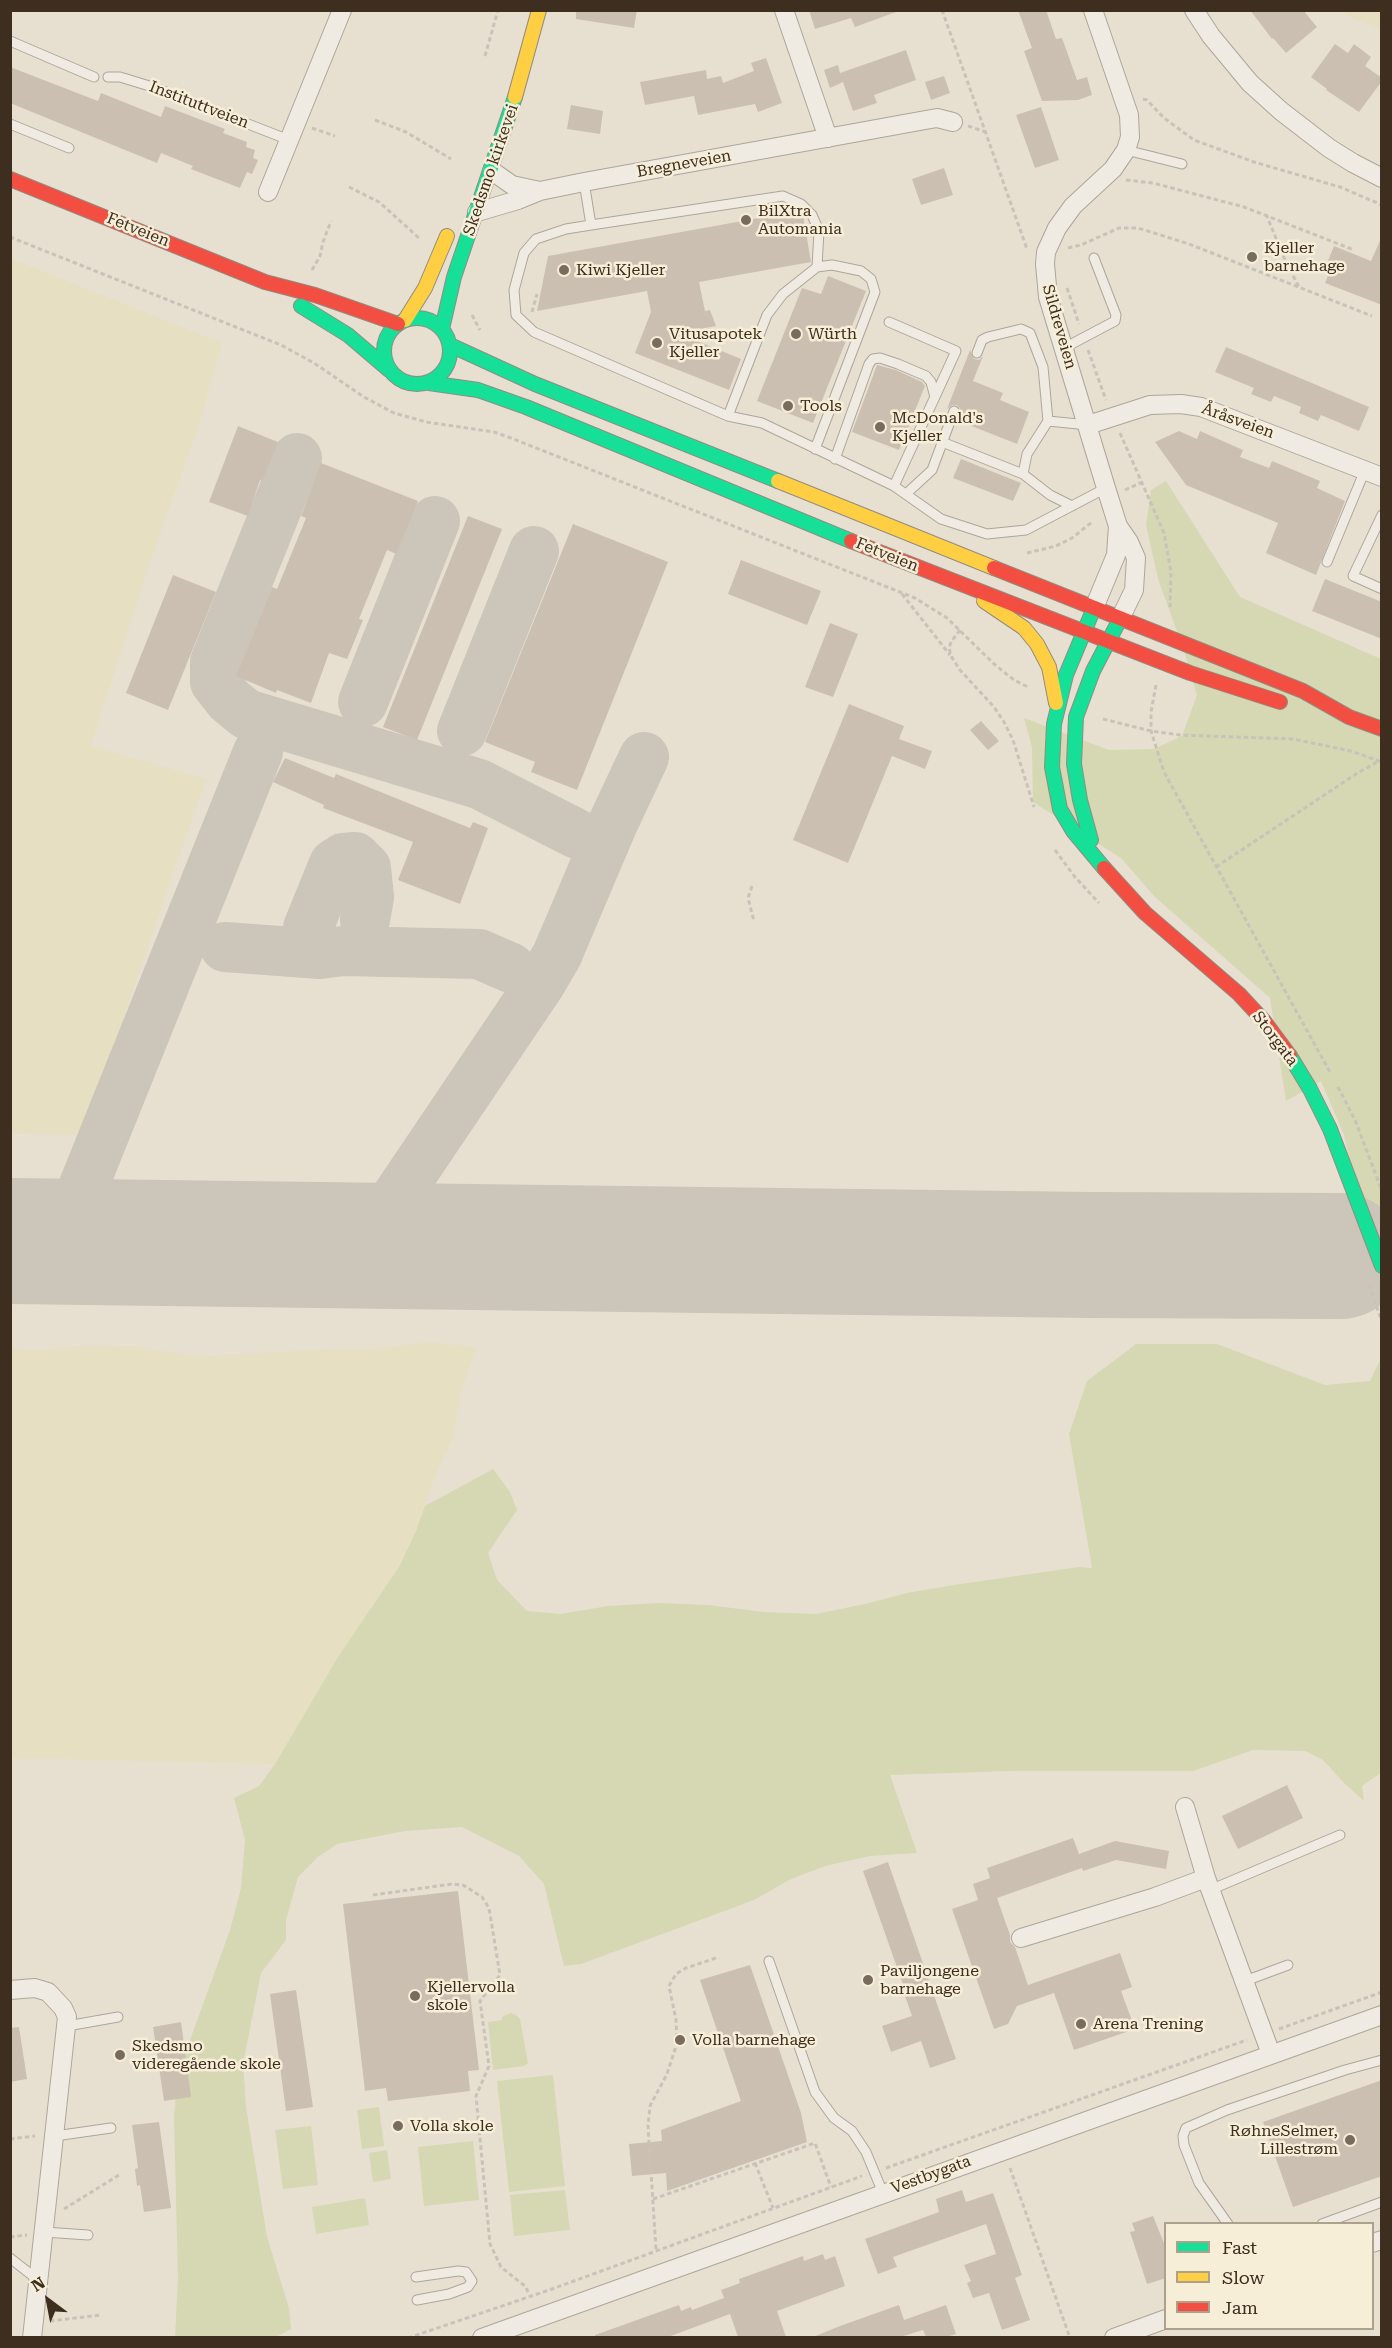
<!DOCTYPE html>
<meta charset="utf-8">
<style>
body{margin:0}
#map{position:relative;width:1392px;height:2348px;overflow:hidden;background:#e7e0d1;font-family:"Roboto Serif",serif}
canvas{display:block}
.frame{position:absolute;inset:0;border:12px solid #3d2e20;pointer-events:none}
.legend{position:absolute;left:1164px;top:2222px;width:210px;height:108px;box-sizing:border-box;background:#f7eed8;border:2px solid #ada18e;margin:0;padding:8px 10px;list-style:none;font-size:18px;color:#3d2e20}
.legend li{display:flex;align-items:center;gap:12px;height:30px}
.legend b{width:30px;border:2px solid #ada18e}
.north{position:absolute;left:18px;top:2270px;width:60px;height:60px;-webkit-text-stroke:4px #f7eed8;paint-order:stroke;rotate:328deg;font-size:16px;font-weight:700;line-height:24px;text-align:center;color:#3d2e20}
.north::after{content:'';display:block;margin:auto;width:21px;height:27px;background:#3d2e20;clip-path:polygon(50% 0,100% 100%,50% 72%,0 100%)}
</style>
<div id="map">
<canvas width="1392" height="2348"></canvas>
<div class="frame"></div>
<ul class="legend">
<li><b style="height:8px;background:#16e098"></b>Fast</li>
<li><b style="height:8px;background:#ffcf43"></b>Slow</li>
<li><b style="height:8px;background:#f24e42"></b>Jam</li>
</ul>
<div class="north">N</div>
</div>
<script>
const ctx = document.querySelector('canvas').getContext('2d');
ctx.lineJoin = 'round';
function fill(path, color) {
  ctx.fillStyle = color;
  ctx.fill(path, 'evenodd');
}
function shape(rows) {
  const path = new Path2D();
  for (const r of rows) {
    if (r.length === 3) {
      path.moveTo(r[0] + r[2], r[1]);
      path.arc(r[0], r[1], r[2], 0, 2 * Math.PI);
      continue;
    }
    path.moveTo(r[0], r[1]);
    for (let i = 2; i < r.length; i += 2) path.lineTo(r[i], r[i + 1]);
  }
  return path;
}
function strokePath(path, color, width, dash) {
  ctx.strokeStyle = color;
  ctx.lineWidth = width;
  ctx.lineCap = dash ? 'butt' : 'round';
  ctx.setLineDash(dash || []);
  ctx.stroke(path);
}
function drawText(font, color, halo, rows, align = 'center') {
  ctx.font = font + ' "Roboto Serif",serif';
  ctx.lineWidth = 5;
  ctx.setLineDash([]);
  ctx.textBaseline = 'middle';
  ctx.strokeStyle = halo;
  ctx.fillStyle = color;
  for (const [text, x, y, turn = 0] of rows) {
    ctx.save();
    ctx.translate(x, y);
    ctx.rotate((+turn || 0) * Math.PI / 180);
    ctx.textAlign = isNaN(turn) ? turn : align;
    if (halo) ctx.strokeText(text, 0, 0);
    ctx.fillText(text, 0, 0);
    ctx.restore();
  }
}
fill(shape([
 [1342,11,1381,11,1381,30,1348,16],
 [10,258,222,343,200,422,150,562,91,746,206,779,83,1135,11,1133],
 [429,1342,471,1347,476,1351,461,1392,454,1435,433,1482,416,1531,399,1567,338,1657,275,1764,11,1758,11,1349,40,1350,86,1346,139,1347,199,1357,330,1349,378,1349]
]), '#e6dfc2');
fill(shape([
 [1166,481,1240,597,1381,659,1381,1291,1344,1135,1321,1081,1286,1101,1270,998,1155,897,1121,858,1033,802,1032,747,1024,718,1109,750,1154,749,1182,736,1197,695,1184,651,1158,579,1146,525,1151,490],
 [1136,1344,1217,1344,1325,1385,1370,1381,1381,1358,1382,1772,1362,1786,1364,1801,1344,1783,1323,1760,1305,1751,1253,1750,1193,1771,1011,1771,890,1775,917,1853,870,1856,825,1866,789,1880,756,1899,730,1909,581,1964,564,1966,544,1884,519,1856,462,1827,405,1831,337,1844,318,1857,298,1877,286,1920,286,1940,261,1973,243,2064,246,2107,267,2237,289,2308,291,2329,276,2337,175,2338,178,2279,174,2117,178,2073,230,1930,241,1888,245,1840,234,1798,259,1786,275,1764,338,1657,399,1567,416,1531,425,1506,493,1469,510,1492,517,1510,488,1553,497,1580,527,1611,561,1614,608,1606,658,1603,708,1605,764,1612,816,1614,865,1604,907,1593,954,1585,1079,1567,1092,1568,1069,1434,1087,1381],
 [511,2013,516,2015,520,2019,528,2063,524,2066,493,2070,488,2022,502,2020,502,2017],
 [553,2075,565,2186,509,2192,497,2081],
 [379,2107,384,2146,362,2149,357,2110],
 [311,2126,318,2185,283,2189,275,2130],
 [473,2141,479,2200,424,2206,418,2147],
 [387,2150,391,2179,373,2182,369,2153],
 [565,2190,570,2230,514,2236,510,2195],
 [365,2198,369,2225,316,2234,312,2207]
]), '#d6d7b3');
strokePath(shape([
 [297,458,215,662,215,682,229,700,246,714,479,784,577,834],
 [363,702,435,521],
 [462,731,534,551],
 [308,928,334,864,343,858,355,857,366,868,369,897,365,920],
 [225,947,320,954,343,951,479,954,511,968],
 [82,1190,87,1218,102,1233,136,1242],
 [399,1193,540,984,557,955,613,823,644,757],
 [23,1241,58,1232,74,1217,82,1190,258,752],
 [324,1245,358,1238,377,1222,399,1193,394,1221,406,1236,434,1246]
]), '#cbc5ba', 50);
strokePath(shape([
 [10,1241,1090,1255,1341,1256]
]), '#cbc5ba', 126);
fill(shape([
 [576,10,637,10,634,28,576,19],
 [809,10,896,10,896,12,855,27,851,18,815,29],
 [1018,10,1046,10,1056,39,1062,38,1077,80,1087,77,1092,95,1078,100,1042,101,1024,51,1032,48],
 [1250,10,1303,10,1317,27,1286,53,1273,38,1272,39],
 [1335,44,1348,53,1354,44,1371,57,1365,66,1382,78,1382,81,1359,112,1326,90,1327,89,1311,77],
 [906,50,916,80,874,95,877,103,853,111,843,82,830,88,824,70,838,65,840,73],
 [766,58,782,103,758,112,755,104,698,115,694,96,645,105,640,82,706,70,707,79,721,76,723,83,754,71,751,63],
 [10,67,98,101,101,93,161,117,165,106,225,129,223,133,247,142,246,147,255,150,253,158,258,160,252,174,247,172,240,188,191,169,193,166,161,153,157,163,10,103],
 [944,76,950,93,931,100,925,82],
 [571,105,603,111,600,134,567,129],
 [1041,107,1059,160,1035,168,1016,115],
 [944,168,953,195,921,205,912,179],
 [798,211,803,215,811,262,699,282,705,311,710,310,716,326,678,333,741,359,729,390,635,353,651,312,647,291,537,311,548,256],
 [1382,236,1382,305,1325,283,1333,263,1328,261,1334,246,1371,261],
 [828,276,866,291,813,423,757,401,802,288,821,294],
 [1226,347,1369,407,1359,431,1321,415,1318,421,1299,413,1301,407,1274,396,1271,402,1251,394,1254,388,1215,372],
 [970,350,974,359,979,360,983,356,973,381,1003,393,1000,400,1029,412,1017,444,969,425,971,418,960,414,960,409,957,405,952,405,947,409],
 [877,365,896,370,922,382,925,386,899,450,852,432],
 [238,426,278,442,262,481,260,480,248,516,209,502],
 [1179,431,1197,439,1200,431,1243,450,1240,457,1269,468,1272,461,1320,481,1317,488,1345,501,1316,575,1266,553,1278,523,1186,485,1155,442],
 [961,459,1021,483,1013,501,953,478],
 [321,463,418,501,396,554,387,550,359,619,363,620,347,659,329,653,311,703,277,690,276,693,236,676,272,587,277,589,306,518,301,516],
 [468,516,502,529,417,740,383,727],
 [573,524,668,562,577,790,531,772,535,762,485,742],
 [741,560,821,591,807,625,728,594],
 [173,575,216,592,168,710,126,693],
 [1325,579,1382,602,1382,639,1312,611],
 [830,623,858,634,833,697,805,687],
 [849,704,904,726,899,739,932,751,925,769,892,756,848,863,793,840],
 [981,721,999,741,988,750,970,730],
 [285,758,334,778,336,774,470,828,473,822,488,828,460,904,398,880,413,842,323,808,324,805,273,782],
 [1287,1785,1303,1818,1238,1849,1222,1816],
 [1073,1838,1079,1854,1115,1841,1169,1851,1166,1869,1116,1860,1083,1871,1082,1868,997,1898,1010,1935,1010,1942,1015,1947,1028,1985,1120,1953,1132,1987,1121,1991,1135,2029,1074,2050,1054,1993,1017,2006,1008,2024,994,2029,952,1909,978,1900,973,1884,990,1878,987,1868],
 [888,1862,956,2059,930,2068,921,2041,891,2052,882,2026,912,2016,903,1990,905,1990,863,1871],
 [458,1891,479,2070,468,2071,470,2091,388,2101,386,2088,365,2091,343,1904],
 [750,1965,801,2113,807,2142,667,2191,666,2173,632,2176,629,2144,662,2141,661,2130,741,2101,700,1980],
 [296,1990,313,2107,286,2111,270,1994],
 [181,2022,191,2097,164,2101,153,2027],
 [19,2027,27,2079,10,2082,10,2028],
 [1382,2080,1382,2176,1293,2207,1263,2122],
 [159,2122,171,2208,144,2212,140,2185,137,2186,135,2169,138,2168,132,2125],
 [962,2190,966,2202,993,2193,1022,2275,1015,2278,1030,2320,1002,2330,989,2293,973,2298,967,2283,971,2281,964,2265,996,2254,986,2224,893,2257,897,2267,878,2274,865,2239,939,2212,936,2199],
 [1153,2216,1166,2248,1166,2278,1147,2284,1130,2232,1135,2231,1132,2223],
 [823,2254,825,2260,835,2256,845,2286,777,2311,786,2337,738,2337,730,2314,668,2337,595,2337,595,2335,679,2305,681,2311,691,2307,692,2310,724,2298,721,2290,740,2283,739,2279,803,2256,804,2261],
 [899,2305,904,2320,946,2305,956,2334,946,2337,926,2337,923,2330,900,2337,813,2337,840,2326]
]), '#cbbfb2');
const lane = shape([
 [10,41,94,77],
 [108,77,120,77,156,88,289,140],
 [10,124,69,148],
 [1126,150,1182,164],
 [584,182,591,225,566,229,536,239,524,253,514,290,516,315,534,332,728,416,762,423,894,486,941,519,987,534,1026,530,1106,488],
 [591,225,783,196,801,204,812,215,819,231,817,267,783,294,767,315,728,416],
 [889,322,956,351,894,486],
 [1064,348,1115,321,1116,315,1094,258],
 [977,353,982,340,988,337,1021,329,1030,333,1043,367,1048,421,1027,454,1023,474,1050,495,1072,506],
 [1048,421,1088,425],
 [942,442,1023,474],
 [815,449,875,292,871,279,861,271,832,265,817,267],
 [835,459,869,364,873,359,880,358,898,364,926,376,931,382,935,397],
 [906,494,932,470,954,411],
 [1382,515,1353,576,1382,589],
 [1327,562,1365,470],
 [1210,1890,1340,1835],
 [769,1961,815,2092,834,2118,852,2131,866,2152,883,2193],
 [1245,1981,1288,1965],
 [67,2026,118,2017],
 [55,2136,111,2128],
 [1228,2224,1199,2183,1184,2145,1183,2136,1186,2128,1227,2110,1345,2070,1382,2060],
 [1322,2224,1382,2202],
 [44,2232,88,2235],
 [10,2258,38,2280],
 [416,2277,458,2271,466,2272,472,2281,468,2287,449,2294,417,2300]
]);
const street = shape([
 [784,10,828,138],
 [1093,10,1129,115,1130,137,1126,150,1113,169,1073,206,1057,228,1046,252,1045,264,1048,297,1106,488,1118,526,1129,542,1136,558,1134,590,1120,619],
 [1194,10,1211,36,1250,83,1281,111,1329,148,1353,163,1382,178],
 [492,171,512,185,540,191],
 [268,192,342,10],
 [477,212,518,200,540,191,584,182,920,121,937,118,953,122],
 [1088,425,1150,405,1181,404,1201,407,1382,477],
 [1094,608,1116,555,1118,526],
 [1185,1807,1206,1878,1271,2054],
 [1021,1938,1155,1897,1206,1878],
 [10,1990,35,1988,48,1992,63,2008,67,2017,32,2338],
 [1372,2243,1382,2240],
 [482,2338,1382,2015],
 [1114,2338,1166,2319]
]);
const fast = shape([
 [301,306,348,335,389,370],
 [417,351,33],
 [442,329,454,277,515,97],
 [450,345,535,384,778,481],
 [429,383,478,390,526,407,851,541],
 [1094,608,1066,675,1054,724,1052,767,1060,809,1073,831,1104,868],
 [1091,840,1080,800,1074,764,1076,717,1093,671,1119,621],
 [1290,1056,1310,1089,1330,1129,1382,1266]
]);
const slow = shape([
 [515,97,539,10],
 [405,320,425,288,447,236],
 [778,481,994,568],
 [984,601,1024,628,1037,644,1049,667,1056,703]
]);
const jam = shape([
 [10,179,265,282,315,295,398,324],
 [851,541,1190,673,1280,702],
 [994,568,1303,691,1349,717,1382,729],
 [1104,868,1145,913,1239,994,1264,1021,1290,1056]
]);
strokePath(lane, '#ada599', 11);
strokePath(street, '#ada599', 20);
strokePath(fast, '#928b80', 16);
strokePath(slow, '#928b80', 16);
strokePath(jam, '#928b80', 16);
strokePath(shape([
 [942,10,1027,249],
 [485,56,498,10],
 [1143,99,1147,100,1164,118,1194,140,1254,162,1340,187,1382,205],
 [375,120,406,132,451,159],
 [968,126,986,132],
 [312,128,335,136],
 [1126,180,1153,183,1244,207,1354,250],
 [349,187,379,202,419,238],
 [1266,214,1285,260,1300,289],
 [10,237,281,345,314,363,364,397,394,413,426,422,494,432,511,438,915,598,947,618,994,664,1014,680,1028,687],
 [1068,248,1081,245,1119,228,1138,228,1189,244,1372,316],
 [312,270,320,256,323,242,331,221],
 [1067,288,1079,324],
 [532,312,537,294],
 [472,315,480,330],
 [1088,350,1106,400],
 [1120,433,1164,533,1171,572,1170,607],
 [1125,490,1142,482],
 [1027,553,1056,546,1072,538,1092,522],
 [902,594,950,655],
 [960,630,951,642,949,648,951,656,960,670,994,707,1004,722,1013,740,1034,807],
 [1156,685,1151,712,1151,731,1164,772,1331,1074],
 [1103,719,1151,731,1180,735,1293,739,1351,751,1382,762],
 [1055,850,1075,877,1099,903],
 [1216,867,1356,774,1377,762],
 [752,886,748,898,754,921],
 [1338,1087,1355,1120,1382,1191],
 [1369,1285,1382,1322],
 [373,1895,452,1884,463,1885,482,1897,489,1908,500,1975,480,2001,489,2066,476,2096,490,2244,501,2267,526,2287,529,2295],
 [1279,2029,1382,1992],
 [10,2139,35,2136],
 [755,2163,773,2208],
 [886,2168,1247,2040],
 [1010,2168,1070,2338],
 [653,2199,815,2143,831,2187],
 [64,2209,119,2175],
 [10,2237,27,2235],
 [656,2249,648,2126,650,2106,667,2074,677,2043,676,2020,669,1986,676,1974,686,1968,716,1958],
 [50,2321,101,2315],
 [408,2338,552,2289,862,2176]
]), '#c8c2b9', 3, [4.5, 3]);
strokePath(lane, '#efebe3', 9);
strokePath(street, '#efebe3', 18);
strokePath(fast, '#16e098', 14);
strokePath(slow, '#ffcf43', 14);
strokePath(jam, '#f24e42', 14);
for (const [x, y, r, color] of [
 [746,220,6,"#786c5e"],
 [1252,257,6,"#786c5e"],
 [564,270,6,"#786c5e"],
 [796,334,6,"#786c5e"],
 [657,343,6,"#786c5e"],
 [788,406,6,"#786c5e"],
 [880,427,6,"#786c5e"],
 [868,1980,6,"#786c5e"],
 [415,1996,6,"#786c5e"],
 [1081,2024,6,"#786c5e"],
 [680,2040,6,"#786c5e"],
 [120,2055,6,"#786c5e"],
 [398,2126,6,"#786c5e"],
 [1350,2140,6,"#786c5e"]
]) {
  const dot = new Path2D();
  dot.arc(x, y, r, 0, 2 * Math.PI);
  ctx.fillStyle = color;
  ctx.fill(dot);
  strokePath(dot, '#f7eed8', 2);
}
drawText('16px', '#3d2e20', '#f7eed8', [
 ["Instituttveien",199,105,21],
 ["Bregneveien",684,164,-10],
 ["Skedsmo kirkevei",491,170,-71],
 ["Fetveien",138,230,22],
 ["Sildreveien",1059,327,74],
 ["Åråsveien",1238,421,20],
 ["Fetveien",887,555,22],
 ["Storgata",1275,1039,53],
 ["Vestbygata",931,2175,-20]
]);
drawText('16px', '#3d2e20', '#f7eed8', [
 ["BilXtra",758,211],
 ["Automania",758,229],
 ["Kjeller",1264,248],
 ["barnehage",1264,266],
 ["Kiwi Kjeller",576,270],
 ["Vitusapotek",669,334],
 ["Kjeller",669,352],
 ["Würth",808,334],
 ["Tools",800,406],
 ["McDonald's",892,418],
 ["Kjeller",892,436],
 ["Paviljongene",880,1971],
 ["barnehage",880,1989],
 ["Kjellervolla",427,1987],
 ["skole",427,2005],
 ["Arena Trening",1093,2024],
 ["Volla barnehage",692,2040],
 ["Skedsmo",132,2046],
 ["videregående skole",132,2064],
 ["Volla skole",410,2126],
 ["RøhneSelmer,",1338,2131,"right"],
 ["Lillestrøm",1338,2149,"right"]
], 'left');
</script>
